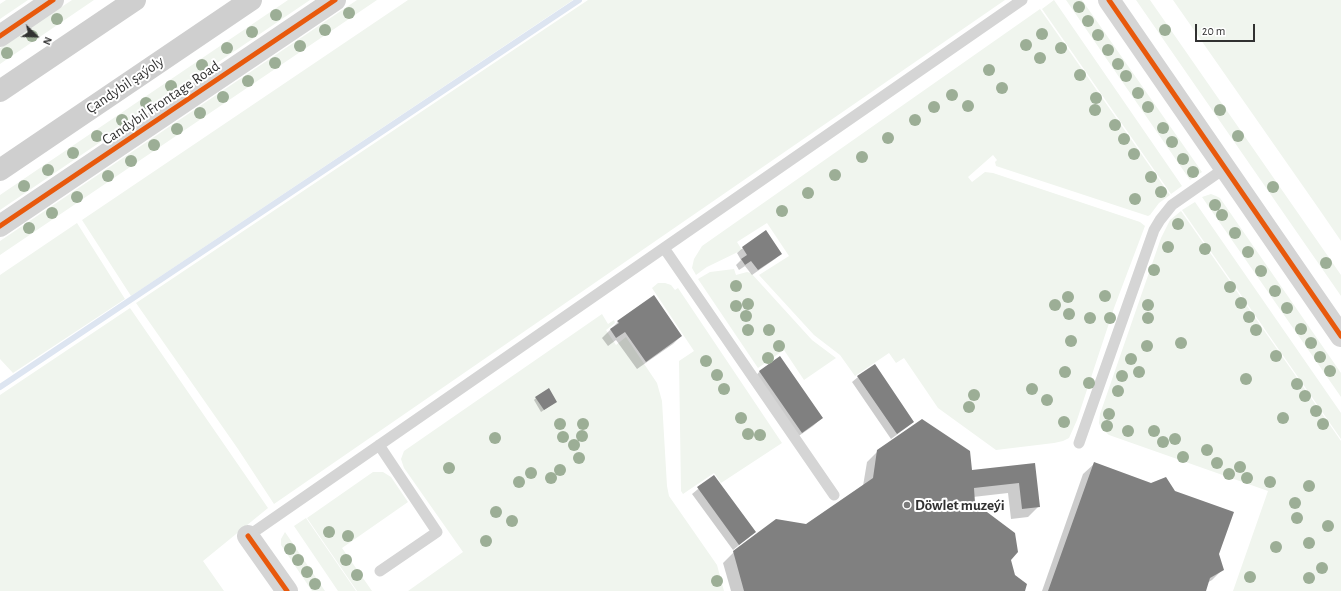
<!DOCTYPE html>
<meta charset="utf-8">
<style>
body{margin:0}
#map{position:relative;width:1341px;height:591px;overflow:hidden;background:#fff;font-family:"Alegreya Sans",sans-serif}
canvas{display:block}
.north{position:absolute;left:16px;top:16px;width:40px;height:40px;-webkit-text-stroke:3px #fff;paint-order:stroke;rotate:113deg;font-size:11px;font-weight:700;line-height:16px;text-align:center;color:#313131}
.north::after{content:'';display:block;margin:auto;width:14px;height:18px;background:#313131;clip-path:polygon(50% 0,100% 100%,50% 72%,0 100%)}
.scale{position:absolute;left:1195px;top:24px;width:60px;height:18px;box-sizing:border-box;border:2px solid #313131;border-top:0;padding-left:5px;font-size:12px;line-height:14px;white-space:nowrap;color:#313131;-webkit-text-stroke:3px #fff;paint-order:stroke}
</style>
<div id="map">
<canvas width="1341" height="591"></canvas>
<div class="north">N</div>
<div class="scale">20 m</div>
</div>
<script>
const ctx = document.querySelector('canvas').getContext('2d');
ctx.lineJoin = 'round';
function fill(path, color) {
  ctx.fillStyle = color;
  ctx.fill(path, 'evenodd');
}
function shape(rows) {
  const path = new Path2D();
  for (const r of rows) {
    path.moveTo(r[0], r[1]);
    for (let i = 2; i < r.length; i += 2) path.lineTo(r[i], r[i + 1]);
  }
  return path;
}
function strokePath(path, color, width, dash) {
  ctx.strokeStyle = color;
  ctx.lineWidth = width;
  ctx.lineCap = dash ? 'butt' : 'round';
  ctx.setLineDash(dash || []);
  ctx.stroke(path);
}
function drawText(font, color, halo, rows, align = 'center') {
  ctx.font = font + ' "Alegreya Sans",sans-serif';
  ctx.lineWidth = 4;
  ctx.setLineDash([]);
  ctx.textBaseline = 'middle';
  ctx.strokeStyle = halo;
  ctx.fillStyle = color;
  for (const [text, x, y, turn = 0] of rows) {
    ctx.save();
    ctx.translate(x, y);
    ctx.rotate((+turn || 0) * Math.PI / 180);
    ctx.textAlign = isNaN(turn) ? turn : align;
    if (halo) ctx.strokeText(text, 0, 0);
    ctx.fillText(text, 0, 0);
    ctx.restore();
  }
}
fill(shape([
 [6,0,28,0,0,19,0,4],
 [72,0,94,0,0,64,0,48],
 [288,0,310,0,0,210,0,195],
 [357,0,377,0,0,255,0,241],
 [408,0,573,0,131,296,82,220],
 [588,0,1005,0,274,504,238,449,136,303],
 [1054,0,1182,186,1171,194,1042,9],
 [1066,0,1082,0,1202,172,1190,180],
 [1136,0,1150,0,1341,275,1341,296],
 [1173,0,1341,0,1341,241,1319,209],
 [1040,9,1170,195,1159,203,1150,215,1148,216,996,166,995,162,997,160,993,155,968,177,972,182,985,172,993,173,1140,222,1145,226,1114,308,1077,420,1069,438,1063,441,1054,443,996,450,938,408,904,358,896,363,889,353,855,376,840,355,814,335,759,275,789,256,767,223,737,242,742,250,707,267,696,275,692,268,694,259,702,246],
 [1211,194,1216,196,1220,198,1341,373,1341,397,1202,197],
 [1195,202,1341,413,1341,439,1182,210],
 [1181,211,1341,441,1341,591,1233,591,1268,491,1109,435,1101,428,1099,423,1100,414,1161,238,1170,220],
 [77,223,125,299,13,373,0,359,0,275],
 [734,269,736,275,747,272,751,273,812,340,836,358,804,380,784,350,758,368,698,279,710,272],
 [658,283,665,283,671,285,675,290,678,288,782,443,721,483,714,473,683,494,681,491,679,361,694,351,652,288],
 [130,308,268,508,203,561,224,591,0,591,0,395],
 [602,314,608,324,614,320,615,323,606,330,616,345,626,337,657,383,662,401,667,486,669,496,717,565,724,591,408,591,463,552,404,468,401,459,404,451],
 [373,472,383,472,391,477,408,502,342,548,372,591,357,591,307,518],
 [306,518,356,591,338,591,294,526],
 [285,532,325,591,312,591,281,545,281,539]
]), '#f0f5ee');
fill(shape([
 [766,232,781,253,775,259,752,275,745,266,739,270,736,265,741,260,737,253,743,248],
 [618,322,681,336,673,344,637,369,616,340,608,346,602,338],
 [760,371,822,418,813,426,793,440,752,380],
 [858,377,913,422,907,427,891,439,852,382],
 [536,398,553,404,541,412,534,400],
 [878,451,971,471,1034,464,1039,506,1028,517,1011,519,1008,493,973,497,974,503,1010,560,1014,575,1024,591,731,591,723,563,734,552,806,525,863,486,867,462],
 [1094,464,1218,554,1223,569,1212,580,1207,583,1204,591,1042,591,1083,474],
 [714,476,755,532,733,550,692,494]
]), '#0003');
strokePath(shape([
 [0,387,579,0]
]), '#dde5f1', 6);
fill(shape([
 [766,230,782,254,758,270,751,261,745,265,741,259,747,255,742,247],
 [654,295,682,336,646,362,625,332,616,338,610,329,619,323,617,321],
 [780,356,823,418,802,433,759,371],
 [875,364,914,422,897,434,857,376],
 [549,388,557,402,544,410,535,397],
 [922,419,970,451,972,470,1035,463,1040,507,1022,509,1019,483,974,488,975,503,1015,533,1018,552,1011,560,1015,575,1027,584,1025,591,744,591,733,551,776,519,806,524,873,478,877,450],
 [1094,462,1151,483,1166,477,1175,491,1234,512,1219,554,1224,570,1210,578,1206,591,1048,591],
 [714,475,756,532,739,545,697,487]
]), '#808080');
strokePath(shape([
 [664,248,834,495],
 [1079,443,1154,230,1160,220,1172,205,1225,168],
 [379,445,437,532,380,571],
 [248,536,1022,0]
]), '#d5d5d5', 11);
strokePath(shape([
 [1109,0,1341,336],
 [0,36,53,0],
 [0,226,335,0],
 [248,536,287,591]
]), '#d5d5d5', 22);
strokePath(shape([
 [0,91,135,0],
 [0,170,251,0]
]), '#cfcfcf', 22);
strokePath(shape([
 [1109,0,1341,336],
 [0,36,53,0],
 [0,226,335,0],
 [248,536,287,591]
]), '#e8590c', 5);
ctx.fillStyle = '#9cae96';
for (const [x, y] of [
 [1079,7],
 [349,13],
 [276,15],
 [57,19],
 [1088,21],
 [325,30],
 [1165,30],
 [252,32],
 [1042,34],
 [1098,35],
 [32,36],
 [1026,45],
 [300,46],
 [227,48],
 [1061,48],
 [1108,50],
 [7,53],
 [1040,58],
 [275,63],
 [1118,64],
 [202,65],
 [989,70],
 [1080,75],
 [1126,76],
 [248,81],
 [171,86],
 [1002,88],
 [1138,93],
 [952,95],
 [223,97],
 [1096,98],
 [146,103],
 [968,106],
 [934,107],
 [1148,107],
 [1095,110],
 [1220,110],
 [200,113],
 [122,120],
 [915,120],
 [1115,125],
 [1163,128],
 [177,129],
 [97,136],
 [1238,136],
 [888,138],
 [1124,139],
 [1172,142],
 [154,145],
 [73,153],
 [1134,154],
 [862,157],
 [1183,159],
 [131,161],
 [48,170],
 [1193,172],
 [835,175],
 [108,176],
 [1151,177],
 [24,186],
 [1273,187],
 [1161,192],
 [808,193],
 [77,197],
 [1135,199],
 [1215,205],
 [782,211],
 [52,213],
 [1222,215],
 [1178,224],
 [29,228],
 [1235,233],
 [1168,247],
 [1205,249],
 [1248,252],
 [1326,263],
 [1154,270],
 [1261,271],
 [736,286],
 [1230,287],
 [1275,291],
 [1105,296],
 [1068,297],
 [1241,303],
 [748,304],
 [1055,305],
 [1148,305],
 [736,306],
 [1287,308],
 [1069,314],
 [746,316],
 [1249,317],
 [1090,318],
 [1110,318],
 [1148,318],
 [1301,329],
 [748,330],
 [769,330],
 [1256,330],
 [1071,341],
 [1181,343],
 [1311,343],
 [779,346],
 [1147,346],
 [1276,356],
 [1320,357],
 [768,358],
 [1131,359],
 [706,361],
 [1330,371],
 [1065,372],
 [1139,372],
 [717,375],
 [1122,376],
 [1246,379],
 [1089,383],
 [1297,384],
 [724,389],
 [1032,389],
 [1118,391],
 [974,395],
 [1305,396],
 [1047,400],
 [969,407],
 [1316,411],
 [1109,414],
 [741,418],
 [1283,418],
 [1064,422],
 [560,424],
 [583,424],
 [1323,424],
 [1107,426],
 [1128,431],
 [1154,431],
 [748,434],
 [760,435],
 [582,436],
 [563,437],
 [495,438],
 [1175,439],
 [1163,442],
 [574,445],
 [1207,450],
 [1183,457],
 [579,458],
 [1217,463],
 [1240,467],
 [449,468],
 [560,470],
 [531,473],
 [1229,474],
 [551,478],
 [1247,478],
 [519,482],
 [1270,482],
 [1309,486],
 [1295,503],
 [496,512],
 [1297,518],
 [512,521],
 [1328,526],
 [329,532],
 [348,536],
 [486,541],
 [1309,543],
 [1276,547],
 [290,549],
 [298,560],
 [346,560],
 [1322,568],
 [307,572],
 [357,575],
 [1250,577],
 [1309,578],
 [717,581],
 [315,584]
]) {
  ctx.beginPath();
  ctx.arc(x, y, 6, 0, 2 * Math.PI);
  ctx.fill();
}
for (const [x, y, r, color] of [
 [907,505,4,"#797979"]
]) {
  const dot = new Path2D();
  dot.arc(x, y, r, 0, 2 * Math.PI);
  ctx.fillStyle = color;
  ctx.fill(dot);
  strokePath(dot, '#fff', 1.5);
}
drawText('15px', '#313131', '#fff', [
 ["Çandybil şaýoly",125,85,-34],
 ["Candybil Frontage Road",161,103,-34]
]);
drawText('bold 15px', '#313131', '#fff', [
 ["Döwlet muzeýi",915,505]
], 'left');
</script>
